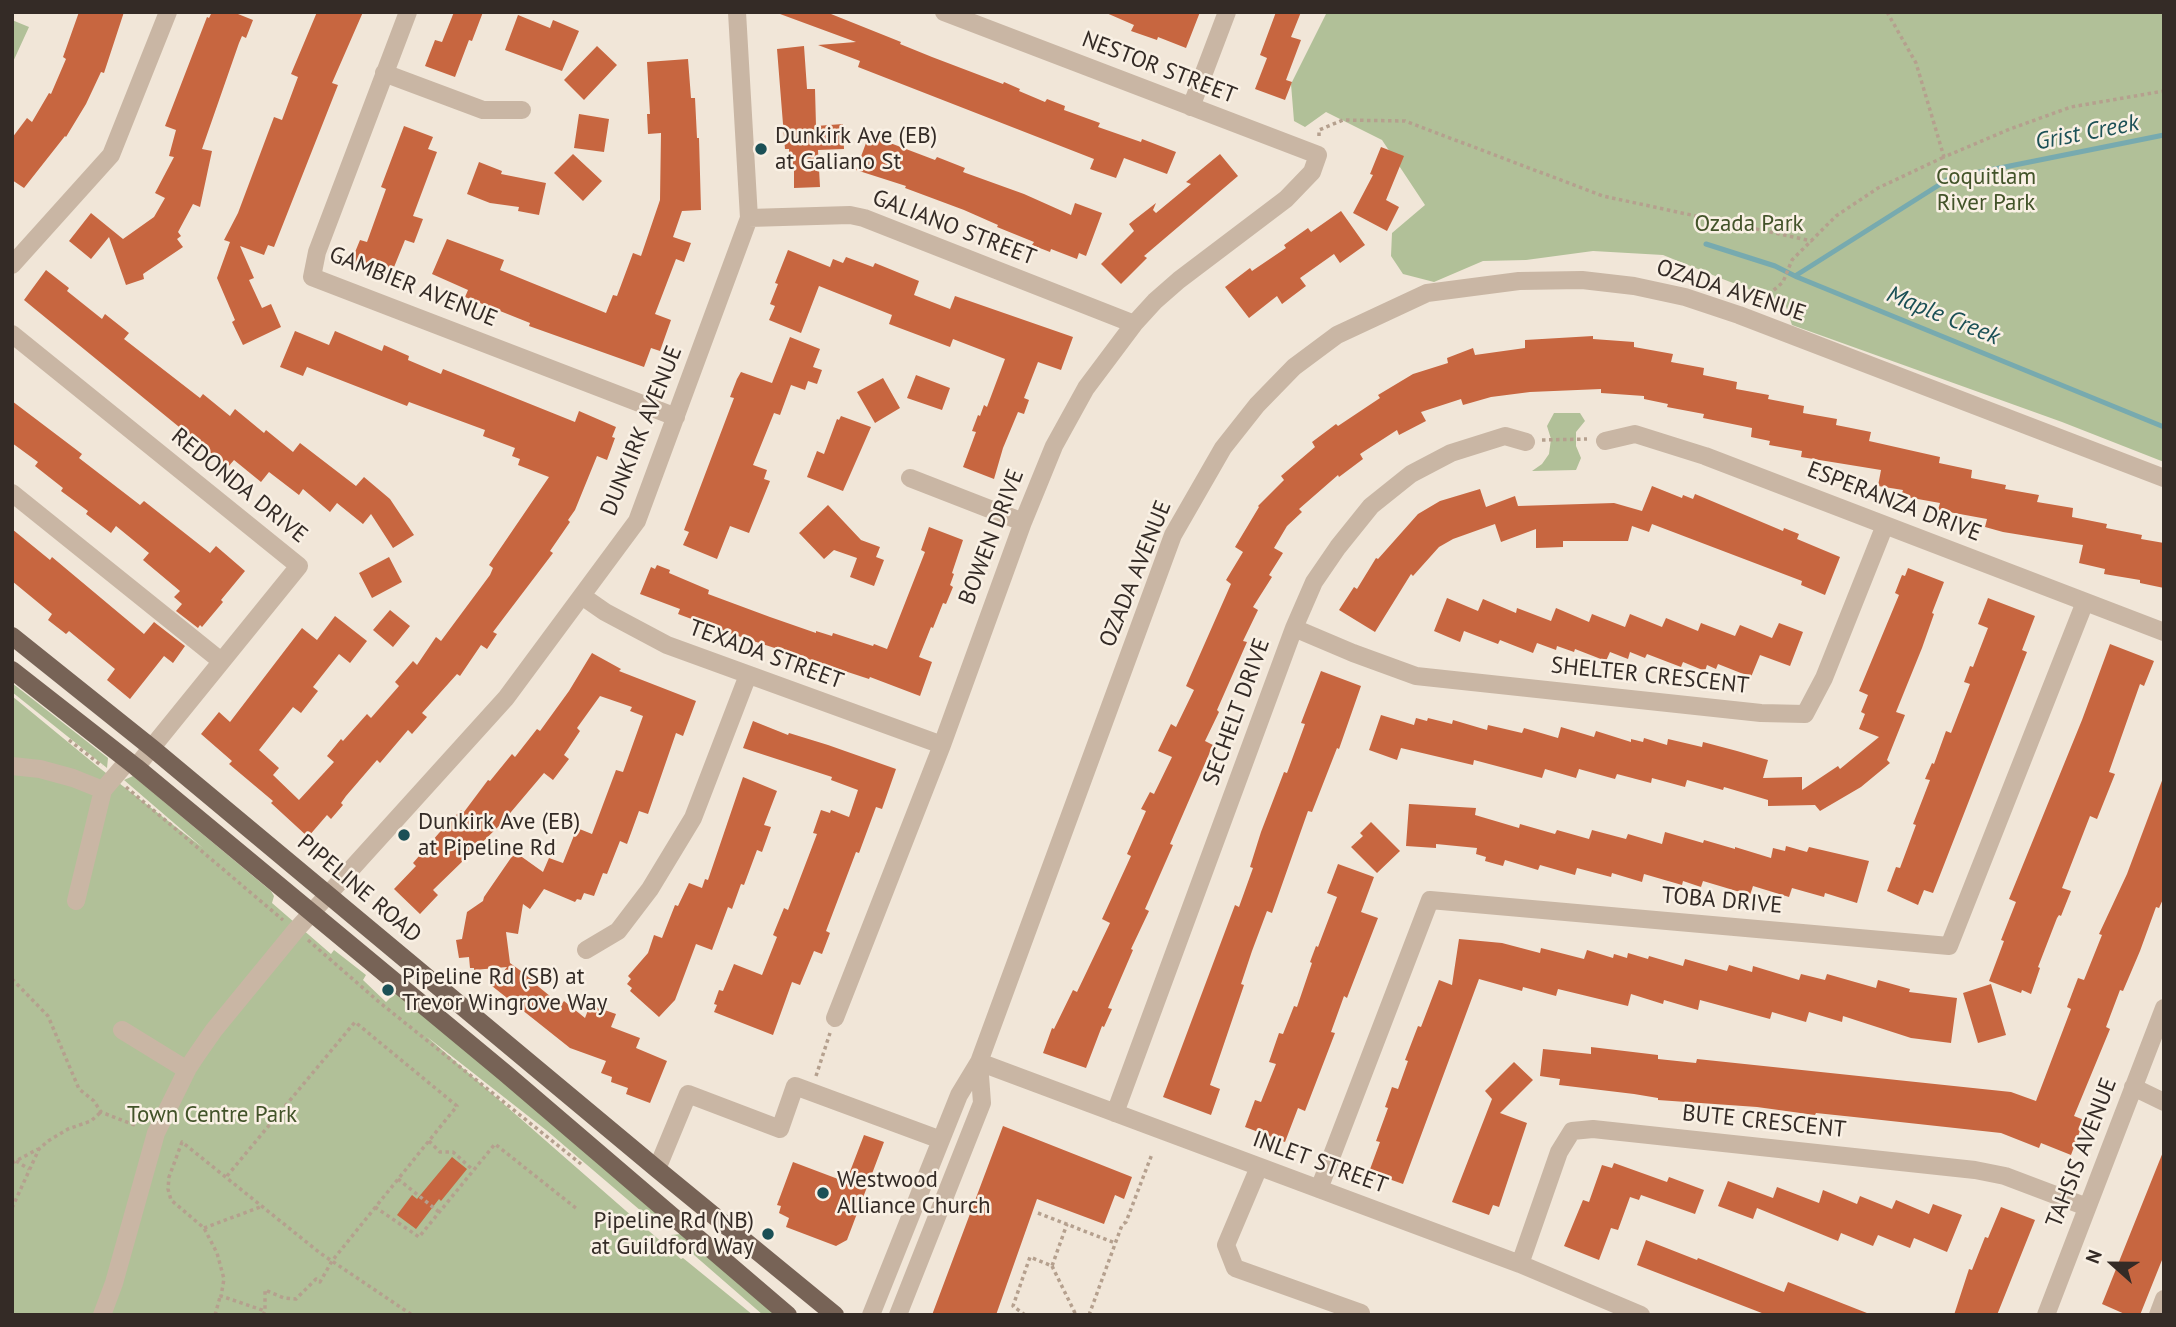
<!DOCTYPE html>
<style>
body{margin:0}
#map{position:relative;width:2176px;height:1327px;overflow:hidden;background:#f1e6d8;font-family:"PT Sans",sans-serif}
canvas{display:block}
.frame{position:absolute;inset:0;border:14px solid #342b26;pointer-events:none}
.north{position:absolute;left:2078px;top:1229px;width:70px;height:70px;-webkit-text-stroke:5px #f9f0e4;paint-order:stroke;rotate:291deg;font-size:19px;font-weight:700;line-height:28px;text-align:center;color:#342b26}
.north::after{content:'';display:block;margin:auto;width:24px;height:32px;background:#342b26;clip-path:polygon(50% 0,100% 100%,50% 72%,0 100%)}
</style>
<div id="map">
<canvas width="2176" height="1327"></canvas>
<div class="frame"></div>
<div class="north">N</div>
</div>
<script>
const ctx = document.querySelector('canvas').getContext('2d');
ctx.lineJoin = 'round';
function fill(path, color) {
  ctx.fillStyle = color;
  ctx.fill(path, 'evenodd');
}
function shape(rows) {
  const path = new Path2D();
  for (const r of rows) {
    path.moveTo(r[0], r[1]);
    for (let i = 2; i < r.length; i += 2) path.lineTo(r[i], r[i + 1]);
  }
  return path;
}
function strokePath(path, color, width, dash) {
  ctx.strokeStyle = color;
  ctx.lineWidth = width;
  ctx.lineCap = dash ? 'butt' : 'round';
  ctx.setLineDash(dash || []);
  ctx.stroke(path);
}
function drawText(font, color, halo, rows, align = 'center') {
  ctx.font = font + ' "PT Sans",sans-serif';
  ctx.lineWidth = 5;
  ctx.setLineDash([]);
  ctx.textBaseline = 'middle';
  ctx.strokeStyle = halo;
  ctx.fillStyle = color;
  for (const [text, x, y, turn = 0] of rows) {
    ctx.save();
    ctx.translate(x, y);
    ctx.rotate((+turn || 0) * Math.PI / 180);
    ctx.textAlign = isNaN(turn) ? turn : align;
    if (halo) ctx.strokeText(text, 0, 0);
    ctx.fillText(text, 0, 0);
    ctx.restore();
  }
}
fill(shape([
 [1327,12,2164,12,2164,462,2062,422,1792,325,1785,304,1663,255,1593,251,1526,260,1483,261,1434,282,1403,274,1391,256,1392,233,1425,205,1382,140,1326,112,1305,127,1294,121,1291,84],
 [12,20,29,27,12,64],
 [1554,413,1580,413,1585,421,1576,432,1576,446,1581,458,1576,470,1532,471,1542,464,1549,454,1551,439,1547,426],
 [12,683,108,758,107,768,12,692],
 [12,696,97,766,203,848,124,780,133,776,271,891,274,896,272,903,331,954,334,950,366,975,363,980,386,1002,396,992,502,1080,664,1220,661,1228,546,1130,426,1036,681,1259,683,1258,753,1315,12,1315],
 [681,1234,778,1315,763,1315,671,1235]
]), '#b1c098');
strokePath(shape([
 [1706,244,1775,266,1797,277,2164,427],
 [1795,276,1950,178,2164,135]
]), '#77aaaf', 5);
fill(shape([
 [79,12,124,12,104,73,101,72,86,104,66,137,65,136,24,188,12,180,12,138,27,118,32,122,49,93,51,94,66,59,63,57],
 [212,12,233,12,253,20,246,38,242,36,239,43,202,149,212,151,200,207,193,204,178,232,181,236,177,239,183,247,143,274,144,279,126,285,109,237,91,259,69,241,91,213,123,239,154,217,165,198,155,193,174,157,169,156,176,130,165,126,207,17,209,18],
 [317,12,363,12,332,83,338,85,274,247,268,245,264,255,240,246,254,278,249,280,262,308,271,304,281,327,243,345,232,322,235,320,217,278,230,242,224,240,238,213,274,117,282,120,298,77,291,74],
 [454,12,483,12,472,41,469,40,455,77,425,66,435,40,442,42],
 [780,12,826,12,901,42,900,44,932,57,1003,84,1004,82,1020,89,1019,91,1045,102,1047,99,1065,106,1064,110,1100,123,1098,127,1141,142,1142,139,1176,152,1167,174,1124,158,1116,178,1090,169,1094,159,858,67,860,61,818,45,856,42,780,14],
 [1104,12,1200,12,1186,48,1158,37,1157,40,1131,31,1134,25],
 [1276,12,1301,12,1291,37,1301,40,1286,80,1292,82,1285,100,1255,89,1267,58,1260,55],
 [518,15,550,28,553,20,579,31,562,71,505,50],
 [597,46,617,65,584,100,564,80],
 [804,46,807,89,815,89,816,126,843,124,844,149,818,150,820,187,794,188,794,171,790,171,789,149,785,149,777,49],
 [688,59,691,98,695,98,697,138,699,138,701,210,682,211,673,237,691,243,684,262,676,259,655,314,671,320,660,351,651,348,644,367,529,326,530,323,465,297,468,290,432,274,447,239,504,260,500,270,606,313,613,295,617,296,633,253,641,256,660,200,661,133,648,134,647,114,650,114,647,62],
 [579,114,609,119,604,152,574,148],
 [404,126,433,137,428,149,437,152,413,216,423,219,414,243,405,240,390,277,351,262,360,240,367,242,386,189,381,187],
 [869,135,935,160,937,157,965,168,963,172,1024,194,1071,215,1075,203,1102,213,1086,256,1079,253,1077,259,1051,249,1050,252,1032,245,1034,242,997,227,998,225,964,210,905,188,906,186,856,170],
 [1381,147,1404,156,1386,200,1399,207,1387,231,1353,213,1373,175,1370,174],
 [573,154,602,181,583,201,554,173],
 [1220,154,1238,176,1144,256,1147,258,1121,284,1101,264,1134,231,1129,224,1156,203,1153,210,1156,213,1191,184,1186,182],
 [479,162,502,171,501,174,546,183,539,215,518,211,519,207,490,203,467,194],
 [1341,211,1365,245,1340,263,1334,254,1300,278,1306,286,1282,304,1277,296,1249,318,1225,287,1250,268,1252,271,1286,248,1284,245,1308,228,1311,232],
 [788,250,830,267,833,259,843,263,846,257,873,267,875,263,919,281,914,295,950,309,955,296,1073,337,1061,370,1038,362,1024,398,1029,400,1024,414,1018,412,1003,448,994,479,963,467,976,432,972,431,978,415,980,416,984,405,987,407,1005,359,953,339,950,347,889,324,892,315,819,286,801,333,769,320,775,306,770,304,778,284,775,283],
 [46,270,69,288,67,291,102,319,105,314,129,333,124,339,200,398,203,394,230,416,235,409,264,433,266,430,293,452,300,443,356,486,364,477,390,499,414,535,393,548,371,514,363,524,337,503,330,512,303,489,299,495,269,472,261,482,234,460,228,467,24,300],
 [295,331,329,345,335,331,382,351,384,345,409,356,408,360,441,374,443,369,575,422,579,411,616,427,612,437,615,438,607,460,597,456,575,510,568,520,570,522,550,551,553,553,493,632,497,634,487,649,481,645,460,676,457,674,422,713,427,717,412,734,408,730,380,763,377,760,346,796,341,803,343,805,331,819,327,815,308,837,271,803,273,801,229,764,232,761,201,734,219,712,230,722,302,628,317,640,335,616,367,641,350,663,339,654,313,687,318,691,301,713,293,707,259,750,279,768,273,775,299,800,334,762,327,756,341,739,343,741,367,714,371,718,399,686,395,682,413,661,417,665,436,637,441,641,490,575,493,568,489,565,549,477,518,465,520,459,512,456,515,448,483,436,485,430,409,402,407,406,307,367,303,376,280,367],
 [1593,336,1593,339,1634,342,1634,347,1673,354,1671,362,1704,368,1703,375,1737,382,1736,389,1769,395,1768,399,1804,406,1803,413,1837,419,1836,425,1871,432,1869,441,1940,457,1939,463,1972,470,1971,478,2006,485,2005,489,2039,495,2037,502,2073,508,2072,517,2107,524,2106,528,2142,535,2141,539,2164,543,2164,588,2140,583,2140,580,2104,574,2105,569,2079,563,2083,545,2003,532,1985,527,1987,519,1938,510,1940,503,1901,496,1903,490,1878,486,1881,470,1801,457,1802,451,1769,445,1770,441,1751,437,1752,428,1703,418,1704,414,1667,407,1668,404,1644,399,1644,396,1601,393,1601,389,1530,392,1491,397,1463,405,1461,399,1421,412,1426,421,1399,435,1397,430,1360,454,1363,459,1339,477,1338,475,1299,509,1302,512,1287,526,1274,548,1283,553,1269,575,1272,577,1253,607,1258,610,1243,641,1247,642,1217,710,1219,712,1205,741,1213,745,1170,844,1173,845,1145,909,1149,911,1131,949,1133,950,1108,1008,1112,1009,1104,1027,1102,1026,1086,1068,1043,1053,1052,1028,1054,1029,1073,990,1077,992,1110,923,1102,919,1131,856,1127,854,1146,811,1141,809,1150,792,1154,794,1172,757,1158,751,1171,724,1176,727,1194,690,1186,686,1231,584,1226,580,1243,552,1235,547,1259,507,1258,506,1284,480,1281,476,1315,447,1312,442,1336,424,1338,426,1380,398,1378,395,1413,374,1448,363,1447,358,1473,348,1475,355,1525,348,1525,340],
 [790,337,820,349,813,367,822,370,817,384,808,381,805,390,791,385,780,415,774,413,753,465,767,470,764,479,770,481,749,533,730,526,717,559,683,545,689,532,684,530,734,398,730,397,737,379,741,372,772,383],
 [916,375,950,388,942,410,907,398],
 [883,378,900,408,875,423,857,392],
 [12,401,82,454,79,458,140,505,144,501,210,553,216,546,245,571,221,600,223,602,202,627,200,625,198,628,176,611,182,604,174,597,180,591,143,560,149,553,116,526,111,533,86,514,88,511,61,491,63,488,35,466,38,462,12,443],
 [841,416,871,427,843,491,807,477,817,451,824,454,837,419,839,420],
 [1652,486,1682,498,1683,495,1693,499,1695,494,1783,531,1784,528,1799,534,1797,539,1840,557,1825,595,1801,585,1802,581,1652,524,1649,532,1632,526,1628,541,1563,541,1563,547,1536,548,1536,529,1501,542,1495,524,1453,539,1439,547,1413,576,1411,574,1375,632,1339,610,1354,587,1357,589,1376,558,1378,559,1418,514,1440,501,1480,489,1486,507,1515,496,1518,506,1614,503,1642,511],
 [828,505,861,540,880,547,876,557,884,560,874,586,850,577,857,558,834,550,824,559,799,533],
 [929,527,963,540,952,573,954,574,950,585,953,587,946,604,943,603,933,628,931,627,919,657,932,662,920,696,870,677,869,679,735,635,678,614,680,609,640,594,651,567,655,569,657,565,670,570,669,573,709,590,708,594,770,617,816,633,816,631,832,636,833,633,873,646,874,644,887,649,925,552,921,550],
 [12,529,50,560,52,557,144,634,154,622,185,646,173,663,164,656,130,699,107,680,115,669,69,631,66,634,48,620,52,614,12,581],
 [389,557,402,582,372,598,359,573],
 [1908,568,1944,582,1932,613,1934,614,1922,648,1896,712,1905,715,1887,760,1890,763,1861,787,1820,811,1815,805,1768,806,1768,800,1724,787,1723,790,1687,780,1685,787,1652,778,1651,783,1617,774,1615,779,1579,769,1576,778,1545,769,1542,778,1474,760,1473,765,1401,748,1397,760,1369,750,1381,715,1414,725,1416,718,1427,721,1428,718,1452,724,1453,720,1487,730,1488,725,1522,733,1524,728,1558,738,1561,727,1594,737,1596,731,1631,742,1631,739,1643,742,1644,738,1667,745,1668,739,1702,747,1703,742,1737,751,1768,760,1763,778,1802,777,1802,790,1838,766,1840,769,1879,737,1859,729,1865,714,1861,712,1868,695,1859,691,1899,595,1895,593,1902,575,1905,576],
 [1447,598,1478,611,1483,599,1516,613,1517,608,1551,621,1556,608,1589,622,1592,614,1625,627,1630,614,1662,627,1666,618,1698,631,1701,623,1735,636,1740,625,1772,638,1779,623,1803,632,1790,666,1760,655,1751,677,1718,664,1716,669,1707,665,1705,671,1683,662,1681,667,1647,654,1645,658,1630,652,1628,659,1610,652,1606,661,1575,649,1574,652,1557,646,1556,650,1537,643,1533,653,1500,640,1498,644,1464,631,1460,642,1434,631],
 [1988,598,2035,616,2022,650,2027,652,1933,893,1924,890,1918,905,1887,891,1896,867,1900,868,1916,825,1913,824,1930,780,1925,779,1932,763,1934,764,1946,731,1951,733,1970,684,1964,682,1970,666,1973,667,1988,628,1978,624],
 [390,610,410,626,393,647,373,630],
 [2110,644,2154,661,2144,686,2140,684,2109,772,2115,774,2097,819,2090,816,2062,888,2071,891,2061,916,2059,915,2057,918,2038,967,2040,968,2031,994,2022,990,2021,993,1989,981,2004,941,2001,940,2016,902,2009,899,2082,720],
 [592,653,621,669,619,671,696,701,683,736,676,733,648,814,639,811,627,844,620,841,607,874,603,873,594,896,584,893,581,900,577,899,575,902,544,889,530,909,523,904,518,934,506,932,510,963,536,982,534,983,561,1005,564,1001,585,1018,590,1005,616,1014,611,1027,640,1038,636,1048,667,1061,650,1103,626,1094,628,1088,611,1082,612,1077,601,1073,606,1061,570,1048,492,986,507,967,474,970,474,968,470,968,469,957,459,958,456,940,462,939,467,912,483,901,484,897,515,852,543,872,549,858,563,863,577,828,592,834,616,770,623,772,643,716,630,711,632,707,600,696,577,728,580,731,564,755,569,759,553,780,544,773,500,825,433,890,438,895,420,914,394,889,416,866,413,863,439,833,461,810,464,812,488,780,490,781,512,754,515,757,537,729,540,731,569,691],
 [1321,671,1361,686,1339,749,1337,748,1312,812,1308,811,1272,913,1267,911,1252,951,1241,984,1244,985,1210,1085,1220,1089,1211,1115,1163,1097,1235,905,1239,907,1253,868,1250,867,1261,832,1284,772,1287,773,1305,724,1301,723],
 [753,721,788,735,789,733,828,745,896,769,882,809,876,807,859,853,856,852,826,931,830,933,822,954,814,951,800,985,792,982,773,1035,714,1012,717,1005,714,1004,719,990,723,991,734,964,762,975,777,937,773,935,784,908,788,910,817,834,813,833,821,810,830,813,831,810,849,817,858,790,831,780,832,777,743,748],
 [743,777,777,791,764,825,771,827,762,852,757,850,744,885,741,884,732,909,728,907,712,950,696,944,675,1000,659,1017,630,991,632,988,627,984,631,979,628,976,648,953,654,935,662,938,675,905,678,906,689,883,702,888,705,879,708,880],
 [2163,778,2164,897,2159,908,2156,907,2140,951,2123,991,2120,990,2106,1027,2110,1029,2074,1116,2084,1120,2071,1155,2041,1143,2039,1148,2001,1133,1854,1117,1816,1113,1815,1115,1757,1107,1658,1100,1658,1098,1634,1094,1559,1085,1560,1079,1540,1076,1543,1049,1591,1054,1591,1047,1658,1055,1658,1059,1696,1063,1697,1059,2011,1092,2036,1101,2071,1009,2067,1007,2078,978,2084,980,2102,935,2099,934,2127,874],
 [1409,804,1476,808,1475,815,1519,828,1520,824,1555,834,1557,830,1589,839,1592,830,1626,839,1628,834,1662,844,1665,832,1703,843,1704,840,1735,849,1735,847,1771,858,1773,848,1785,851,1786,846,1807,852,1809,847,1869,861,1857,903,1825,893,1824,897,1792,888,1789,897,1753,886,1750,895,1703,881,1701,887,1683,881,1682,885,1644,874,1642,882,1612,873,1611,877,1577,868,1575,875,1540,865,1538,870,1505,860,1503,866,1485,861,1486,857,1476,854,1477,848,1436,844,1436,848,1406,846],
 [1371,822,1400,851,1377,873,1351,847,1363,836,1360,833],
 [1338,864,1374,877,1361,912,1378,918,1347,998,1344,996,1331,1032,1335,1033,1305,1111,1298,1108,1285,1142,1245,1127,1255,1100,1261,1102,1276,1064,1269,1062,1279,1033,1283,1034,1294,1006,1297,1007,1312,963,1310,962,1316,946,1318,947,1337,897,1327,893],
 [1459,939,1502,943,1540,953,1541,948,1584,959,1587,950,1613,958,1614,954,1627,958,1628,953,1648,959,1649,956,1683,966,1685,959,1727,971,1729,965,1752,972,1753,966,1799,980,1801,974,1825,980,1827,974,1876,988,1878,980,1910,989,1909,992,1957,998,1951,1043,1911,1038,1843,1016,1842,1022,1809,1012,1806,1022,1772,1012,1770,1019,1700,1000,1698,1010,1664,1000,1663,1004,1631,994,1628,1006,1558,989,1556,996,1523,987,1522,991,1479,979,1403,1184,1369,1172,1380,1142,1376,1141,1388,1108,1385,1107,1392,1087,1398,1089,1408,1061,1405,1060,1418,1026,1421,1027,1439,980,1452,985],
 [1991,984,2006,1035,1978,1043,1963,993],
 [1514,1062,1533,1080,1500,1113,1527,1123,1499,1207,1493,1205,1489,1215,1452,1202,1492,1099,1485,1091],
 [1003,1126,1132,1177,1124,1199,1115,1195,1104,1224,1037,1199,996,1315,932,1315],
 [864,1135,884,1142,847,1240,836,1246,786,1227,789,1218,779,1213,781,1206,777,1205,793,1162,846,1182],
 [2163,1152,2164,1255,2140,1315,2127,1315,2102,1304],
 [452,1157,467,1169,441,1201,439,1199,416,1229,397,1215,412,1195,417,1199],
 [1614,1163,1667,1182,1669,1177,1704,1190,1695,1214,1641,1195,1639,1200,1630,1197,1618,1230,1611,1228,1599,1260,1564,1246,1583,1200,1589,1202,1602,1165,1612,1168],
 [1728,1181,1773,1198,1777,1187,1819,1203,1823,1190,1857,1204,1860,1196,1892,1209,1896,1200,1929,1214,1933,1204,1962,1215,1947,1252,1914,1238,1910,1248,1878,1235,1873,1246,1841,1233,1838,1241,1757,1208,1753,1219,1718,1206],
 [2001,1207,2035,1220,1997,1315,1954,1315,1969,1269,1972,1270,1985,1237,1988,1238],
 [1646,1240,1697,1260,1698,1258,1784,1292,1788,1282,1872,1315,1767,1315,1637,1265]
]), '#c76640');
strokePath(shape([
 [1887,12,1916,63,1944,157,2010,129,2071,107,2164,91],
 [1319,136,1319,130,1343,120,1405,121,1603,196,1812,241],
 [1758,304,1783,282,1792,260,1836,216,1878,188,1944,157],
 [1542,440,1587,439],
 [69,740,102,766],
 [126,787,283,920],
 [308,940,379,1002,581,1164],
 [12,979,48,1016,79,1089,94,1101,101,1112,137,1126],
 [816,1076,830,1033],
 [429,1141,440,1152,453,1152,473,1170],
 [16,1161,29,1169],
 [12,1163,38,1149],
 [227,1176,355,1022,457,1106,332,1261,320,1282,316,1279,296,1299,284,1298,265,1290,265,1311],
 [398,1179,439,1212],
 [375,1207,419,1237,495,1144,577,1209],
 [12,1208,39,1149,48,1141,68,1129,91,1121,101,1112],
 [1038,1213,1115,1243],
 [204,1228,263,1206],
 [1052,1266,1076,1315],
 [215,1315,220,1297],
 [263,1315,265,1311,221,1296,224,1279,217,1253,204,1228,171,1200,168,1189,169,1177,182,1142,320,1253,412,1315],
 [1025,1315,1013,1306,1030,1257,1052,1266,1067,1224],
 [1089,1315,1122,1225,1126,1222,1152,1154]
]), '#b5a08e', 3.5, [3.5, 3.5]);
strokePath(shape([
 [408,12,317,252,312,277,676,417],
 [384,73,483,110,522,110],
 [1191,107,1227,12],
 [749,218,850,215,864,218,1134,324],
 [12,265,111,155,168,12],
 [12,334,299,566,136,767],
 [1605,441,1635,434,1705,456,2164,632],
 [910,478,1023,522],
 [12,493,221,661],
 [582,596,605,612,667,645,942,745],
 [1294,628,1353,653,1416,676,1761,713,1805,714,1824,678,1885,525],
 [12,766,40,769,73,778,103,790,128,761],
 [76,901,103,790],
 [586,950,618,931,650,889,693,818,748,675],
 [835,1018,942,745,1023,522,1054,446,1086,388,1134,324,1155,301,1179,280,1286,199,1312,172,1318,155,944,12],
 [122,1030,187,1070],
 [979,1062,1520,1264,1641,1315],
 [2133,1087,2164,1102],
 [1115,1113,1294,628,1314,582,1338,547,1371,506,1411,474,1451,453,1505,436,1526,442],
 [1259,1167,1226,1245,1235,1268,1361,1313],
 [657,1169,688,1094,780,1129,795,1086,941,1140],
 [1319,1189,1430,900,1949,946,2085,602],
 [1520,1264,1559,1152,1572,1131,1593,1129,1975,1170,2005,1176,2087,1207],
 [102,1315,114,1283,156,1133,188,1068,198,1053,214,1030,296,930,506,698,637,521,749,218,737,12],
 [871,1315,959,1095,979,1062,1173,535,1223,448,1257,405,1294,367,1337,335,1427,293,1519,281,1582,280,1634,286,1685,297,1739,315,2164,478],
 [898,1315,982,1103,979,1062],
 [2046,1315,2164,1008],
 [2158,1315,2164,1299]
]), '#c9b6a4', 18);
strokePath(shape([
 [12,636,152,748,657,1169,835,1315],
 [12,670,136,767,505,1073,788,1315]
]), '#776356', 18);
for (const [x, y, r, color] of [
 [761,149,7,"#1b5056"],
 [404,835,7,"#1b5056"],
 [388,990,7,"#1b5056"],
 [823,1193,7,"#1b5056"],
 [768,1234,7,"#1b5056"]
]) {
  const dot = new Path2D();
  dot.arc(x, y, r, 0, 2 * Math.PI);
  ctx.fillStyle = color;
  ctx.fill(dot);
  strokePath(dot, '#f9f0e4', 2.5);
}
drawText('23px', '#342b26', '#f9f0e4', [
 ["NESTOR STREET",1159,68,21],
 ["GALIANO STREET",954,228,21],
 ["GAMBIER AVENUE",413,287,22],
 ["OZADA AVENUE",1731,291,18],
 ["DUNKIRK AVENUE",642,431,-68],
 ["REDONDA DRIVE",239,486,39],
 ["ESPERANZA DRIVE",1894,502,21],
 ["BOWEN DRIVE",992,537,-69],
 ["OZADA AVENUE",1136,574,-68],
 ["TEXADA STREET",766,655,20],
 ["SHELTER CRESCENT",1650,676,6],
 ["SECHELT DRIVE",1237,712,-70],
 ["PIPELINE ROAD",359,889,40],
 ["TOBA DRIVE",1722,901,5],
 ["BUTE CRESCENT",1764,1122,6],
 ["TAHSIS AVENUE",2082,1153,-69],
 ["INLET STREET",1320,1163,20]
]);
drawText('23px', '#342b26', '#f9f0e4', [
 ["Dunkirk Ave (EB)",775,136],
 ["at Galiano St",775,162],
 ["Dunkirk Ave (EB)",418,822],
 ["at Pipeline Rd",418,848],
 ["Pipeline Rd (SB) at",402,977],
 ["Trevor Wingrove Way",402,1003],
 ["Westwood",837,1180],
 ["Alliance Church",837,1206],
 ["Pipeline Rd (NB)",754,1221,"right"],
 ["at Guildford Way",754,1247,"right"]
], 'left');
drawText('23px', '#425329', '#f9f0e4', [
 ["Coquitlam",1986,177],
 ["River Park",1986,203],
 ["Ozada Park",1749,224],
 ["Town Centre Park",212,1115]
]);
drawText('italic 24px', '#1b5056', '#f9f0e4', [
 ["Grist Creek",2087,133,-11],
 ["Maple Creek",1943,316,22]
]);
</script>
